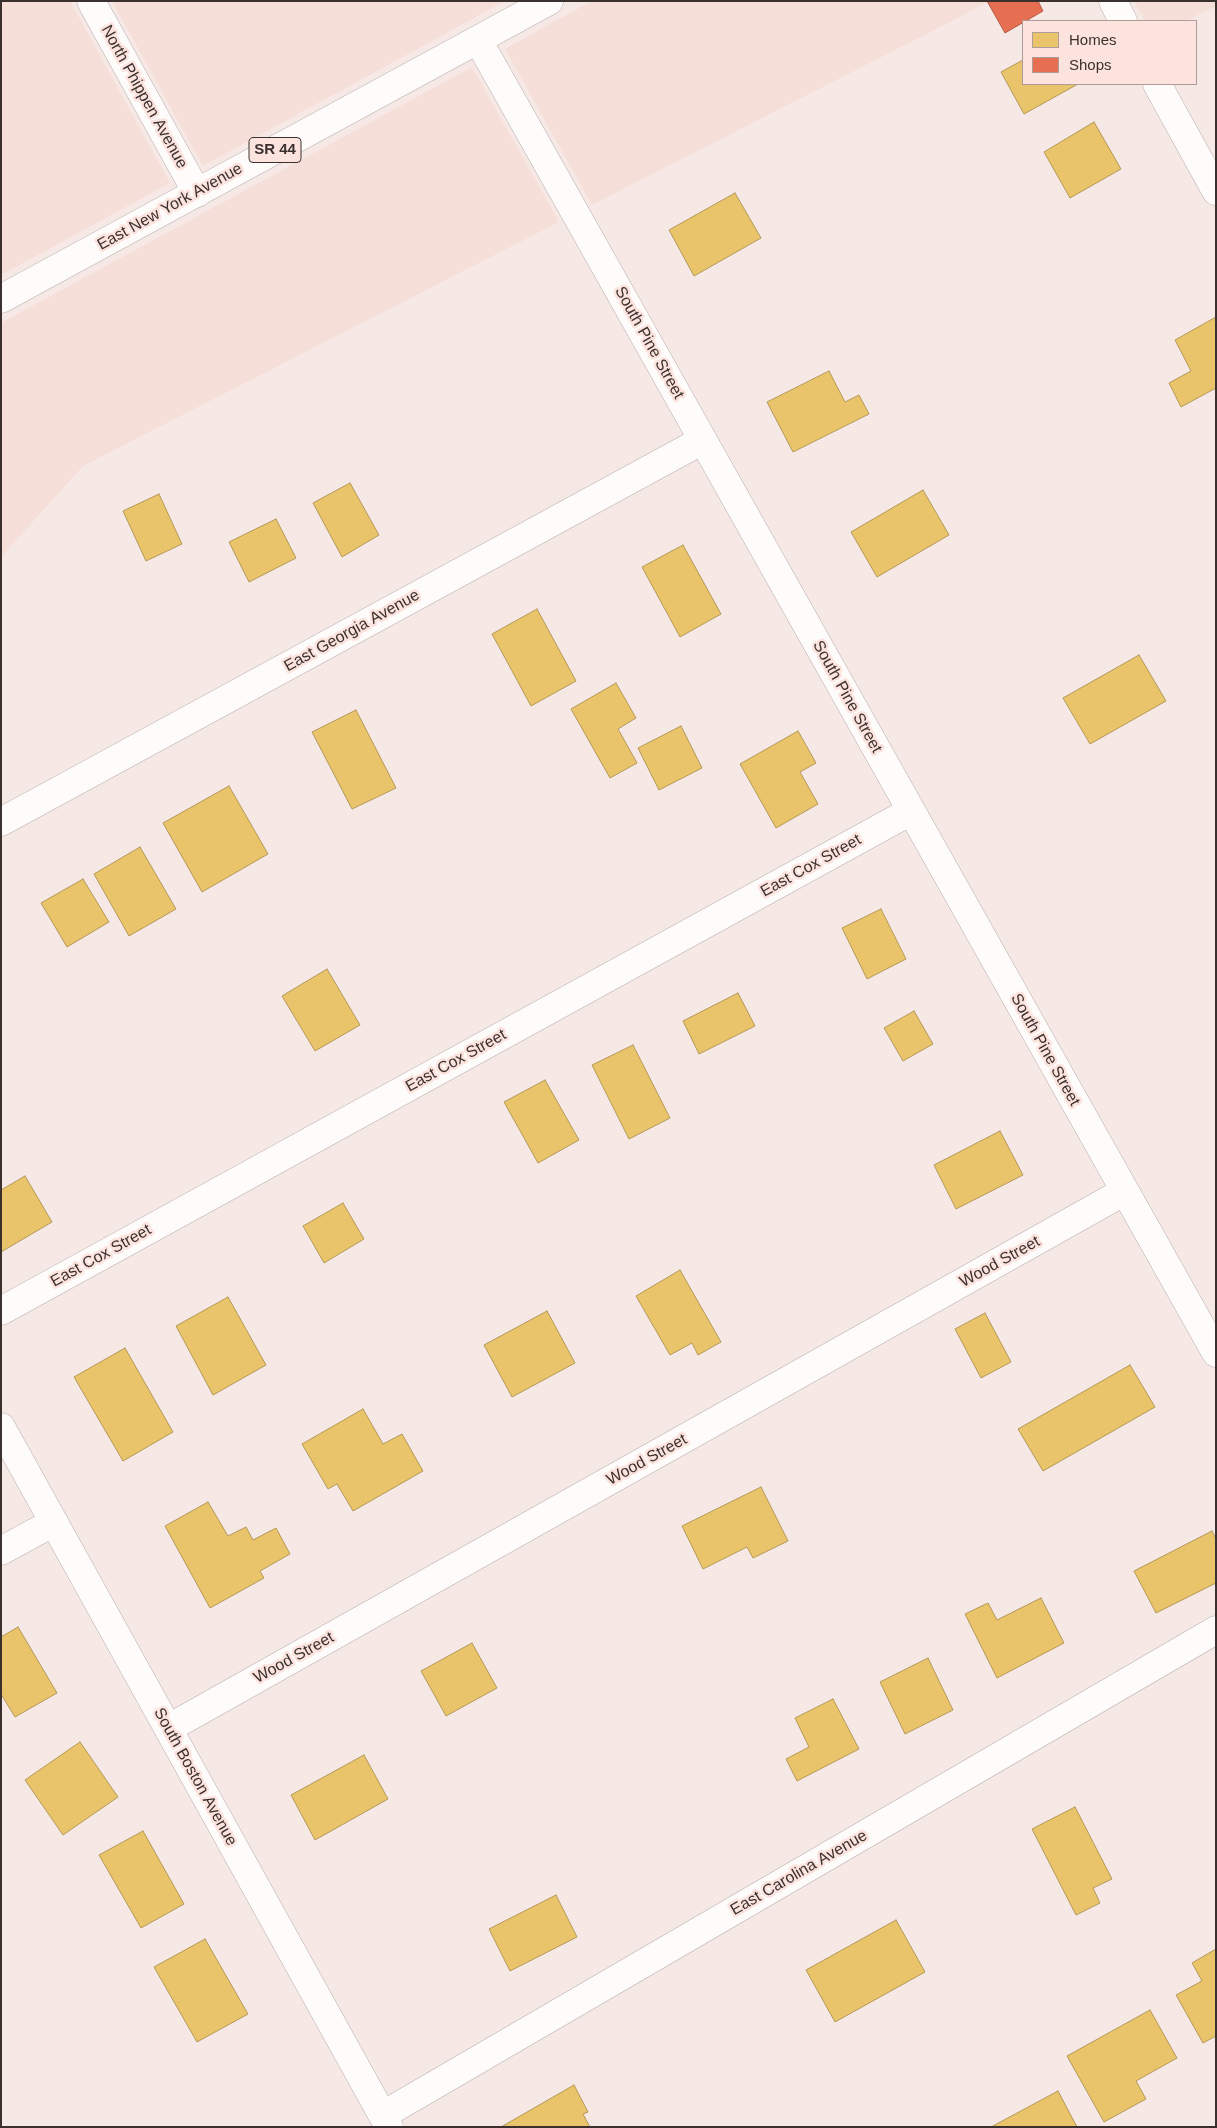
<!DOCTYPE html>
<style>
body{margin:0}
#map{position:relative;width:1217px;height:2128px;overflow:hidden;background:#f5e8e5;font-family:Arial,sans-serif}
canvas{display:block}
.frame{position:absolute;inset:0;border:2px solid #3a312f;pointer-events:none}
.legend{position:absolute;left:1022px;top:20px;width:175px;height:65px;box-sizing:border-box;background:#fce3de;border:1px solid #ae9c98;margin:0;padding:6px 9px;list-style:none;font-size:15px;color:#3a312f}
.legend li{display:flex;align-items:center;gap:10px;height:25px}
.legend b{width:25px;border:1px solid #ae9c98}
</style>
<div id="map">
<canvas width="1217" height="2128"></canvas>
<div class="frame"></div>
<ul class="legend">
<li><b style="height:14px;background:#e9c46a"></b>Homes</li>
<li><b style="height:14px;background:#e76f51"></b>Shops</li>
</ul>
</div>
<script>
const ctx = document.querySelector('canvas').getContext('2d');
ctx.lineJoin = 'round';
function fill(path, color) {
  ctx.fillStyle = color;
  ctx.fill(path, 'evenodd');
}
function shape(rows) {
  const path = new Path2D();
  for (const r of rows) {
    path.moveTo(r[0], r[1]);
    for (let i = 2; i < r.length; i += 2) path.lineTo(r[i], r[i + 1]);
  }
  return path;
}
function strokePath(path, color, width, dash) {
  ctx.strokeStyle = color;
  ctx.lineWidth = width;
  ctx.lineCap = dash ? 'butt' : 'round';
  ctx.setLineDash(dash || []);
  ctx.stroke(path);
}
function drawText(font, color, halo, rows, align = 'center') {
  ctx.font = font + ' Arial,sans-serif';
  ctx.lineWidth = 5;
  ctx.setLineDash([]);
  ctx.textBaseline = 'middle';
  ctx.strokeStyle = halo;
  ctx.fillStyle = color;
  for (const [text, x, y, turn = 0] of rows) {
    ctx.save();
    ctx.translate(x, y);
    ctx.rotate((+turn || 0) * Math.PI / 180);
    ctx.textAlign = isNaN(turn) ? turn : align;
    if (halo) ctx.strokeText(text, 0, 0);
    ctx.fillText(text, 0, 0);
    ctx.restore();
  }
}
fill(shape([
 [1,1,70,1,170,183,1,275],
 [112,1,505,1,203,166],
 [592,1,991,1,592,205,505,49],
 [1134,1,1216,1,1216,6,1186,21,1145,21],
 [472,67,559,222,83,466,1,557,1,323]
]), '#f7dfd9');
const homes = shape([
 [1023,60,1023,84,1078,84,1024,114,1001,72,1023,60],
 [1094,122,1121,169,1070,198,1044,152,1094,122],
 [735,193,761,238,694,276,669,230,735,193],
 [1216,317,1216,388,1181,407,1169,383,1191,371,1175,340,1216,317],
 [829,371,845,402,859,395,869,414,793,452,767,402,829,371],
 [350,483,379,535,342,557,313,503,350,483],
 [923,490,949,535,877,577,851,532,923,490],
 [159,494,182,544,146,561,123,511,159,494],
 [276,519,296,558,249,582,229,542,276,519],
 [683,545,721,614,680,637,642,567,683,545],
 [537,609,576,681,531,706,492,634,537,609],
 [1139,655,1166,701,1090,744,1063,698,1139,655],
 [616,683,636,718,618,729,637,763,610,778,571,709,616,683],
 [356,710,396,788,352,809,312,732,356,710],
 [681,726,702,768,659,790,638,748,681,726],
 [798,731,816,763,800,772,818,804,776,828,740,764,798,731],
 [229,786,268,854,202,892,163,823,229,786],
 [140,847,176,909,129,936,94,874,140,847],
 [83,879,109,922,67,947,41,903,83,879],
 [881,909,906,959,867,979,842,928,881,909],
 [327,969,360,1025,315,1051,282,996,327,969],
 [738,993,755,1026,699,1054,683,1021,738,993],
 [914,1011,933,1044,903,1061,884,1028,914,1011],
 [633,1045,670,1118,629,1139,592,1065,633,1045],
 [545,1080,579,1140,538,1163,504,1102,545,1080],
 [1000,1131,1023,1175,956,1209,934,1165,1000,1131],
 [25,1176,52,1222,1,1252,1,1190,25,1176],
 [343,1203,364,1239,324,1263,303,1226,343,1203],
 [680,1270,721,1342,698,1355,692,1343,670,1355,636,1296,680,1270],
 [228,1297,266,1365,213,1395,176,1326,228,1297],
 [547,1311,575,1363,512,1397,484,1345,547,1311],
 [985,1313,1011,1362,981,1378,955,1329,985,1313],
 [125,1348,173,1432,123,1461,74,1377,125,1348],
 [1130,1365,1155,1407,1043,1471,1018,1429,1130,1365],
 [363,1409,383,1444,402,1434,423,1471,353,1511,337,1484,328,1489,302,1444,363,1409],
 [761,1487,788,1541,753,1558,747,1547,703,1569,682,1526,761,1487],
 [208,1502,228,1536,246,1527,253,1540,276,1528,290,1554,260,1571,264,1578,210,1608,165,1526,208,1502],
 [1212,1531,1216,1539,1216,1583,1156,1613,1134,1571,1212,1531],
 [1041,1598,1064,1643,997,1678,965,1614,988,1603,997,1620,1041,1598],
 [18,1627,57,1693,15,1717,1,1694,1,1637,18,1627],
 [472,1643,497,1688,446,1716,421,1671,472,1643],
 [928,1658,953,1710,905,1734,880,1682,928,1658],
 [833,1699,859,1749,797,1781,786,1759,809,1747,795,1718,833,1699],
 [80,1742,118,1797,63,1835,25,1780,80,1742],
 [364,1755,388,1799,315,1840,291,1795,364,1755],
 [1075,1807,1112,1879,1093,1888,1100,1903,1076,1915,1032,1829,1075,1807],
 [143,1831,184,1904,141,1928,99,1855,143,1831],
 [556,1895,577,1937,510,1971,489,1929,556,1895],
 [896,1920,925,1972,835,2022,806,1970,896,1920],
 [205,1939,248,2014,197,2042,154,1967,205,1939],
 [1216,1949,1216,2036,1203,2043,1176,1995,1202,1981,1192,1963,1216,1949],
 [1150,2010,1177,2058,1136,2081,1146,2099,1104,2122,1067,2056,1150,2010],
 [574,2085,588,2112,583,2114,590,2127,501,2127,574,2085],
 [1058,2091,1077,2127,991,2127,1058,2091]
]);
fill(homes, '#e9c46a');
strokePath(homes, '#b49858', 1);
const shops = shape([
 [987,1,1038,1,1043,11,1005,33,987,1]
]);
fill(shops, '#e76f51');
strokePath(shops, '#b35c47', 1);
const street = shape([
 [91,1,197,193],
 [1113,1,1123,21],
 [478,40,1216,1353],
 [1157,84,1216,191],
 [1,822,703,440],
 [1,1311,911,811],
 [169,1728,1125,1191],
 [383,2115,1216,1630]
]);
const secondary = shape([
 [1,1427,389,2127],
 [1,1551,54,1522]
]);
const primary = shape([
 [1,299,549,1]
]);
strokePath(street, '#baafad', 29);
strokePath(secondary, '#baafad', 29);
strokePath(primary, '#baafad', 29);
strokePath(street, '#fefcfb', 28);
strokePath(secondary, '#fefcfb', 28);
strokePath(primary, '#fefcfb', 28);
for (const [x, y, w] of [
 [275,150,52]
]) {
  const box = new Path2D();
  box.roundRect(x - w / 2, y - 12.5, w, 25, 4);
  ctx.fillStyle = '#fce3de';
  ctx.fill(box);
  strokePath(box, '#3a312f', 1);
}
drawText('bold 15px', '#3a312f', null, [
 ["SR 44",275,150]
]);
drawText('16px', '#3a312f', '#fce3de', [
 ["North Phippen Avenue",144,97,61],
 ["East New York Avenue",170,207,-29],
 ["South Pine Street",649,343,61],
 ["East Georgia Avenue",352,631,-29],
 ["South Pine Street",847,697,61],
 ["East Cox Street",811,866,-29],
 ["South Pine Street",1045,1050,61],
 ["East Cox Street",456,1061,-29],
 ["East Cox Street",101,1256,-29],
 ["Wood Street",1000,1262,-29],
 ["Wood Street",647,1460,-29],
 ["Wood Street",294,1658,-29],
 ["South Boston Avenue",195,1777,61],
 ["East Carolina Avenue",799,1873,-30]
]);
</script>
